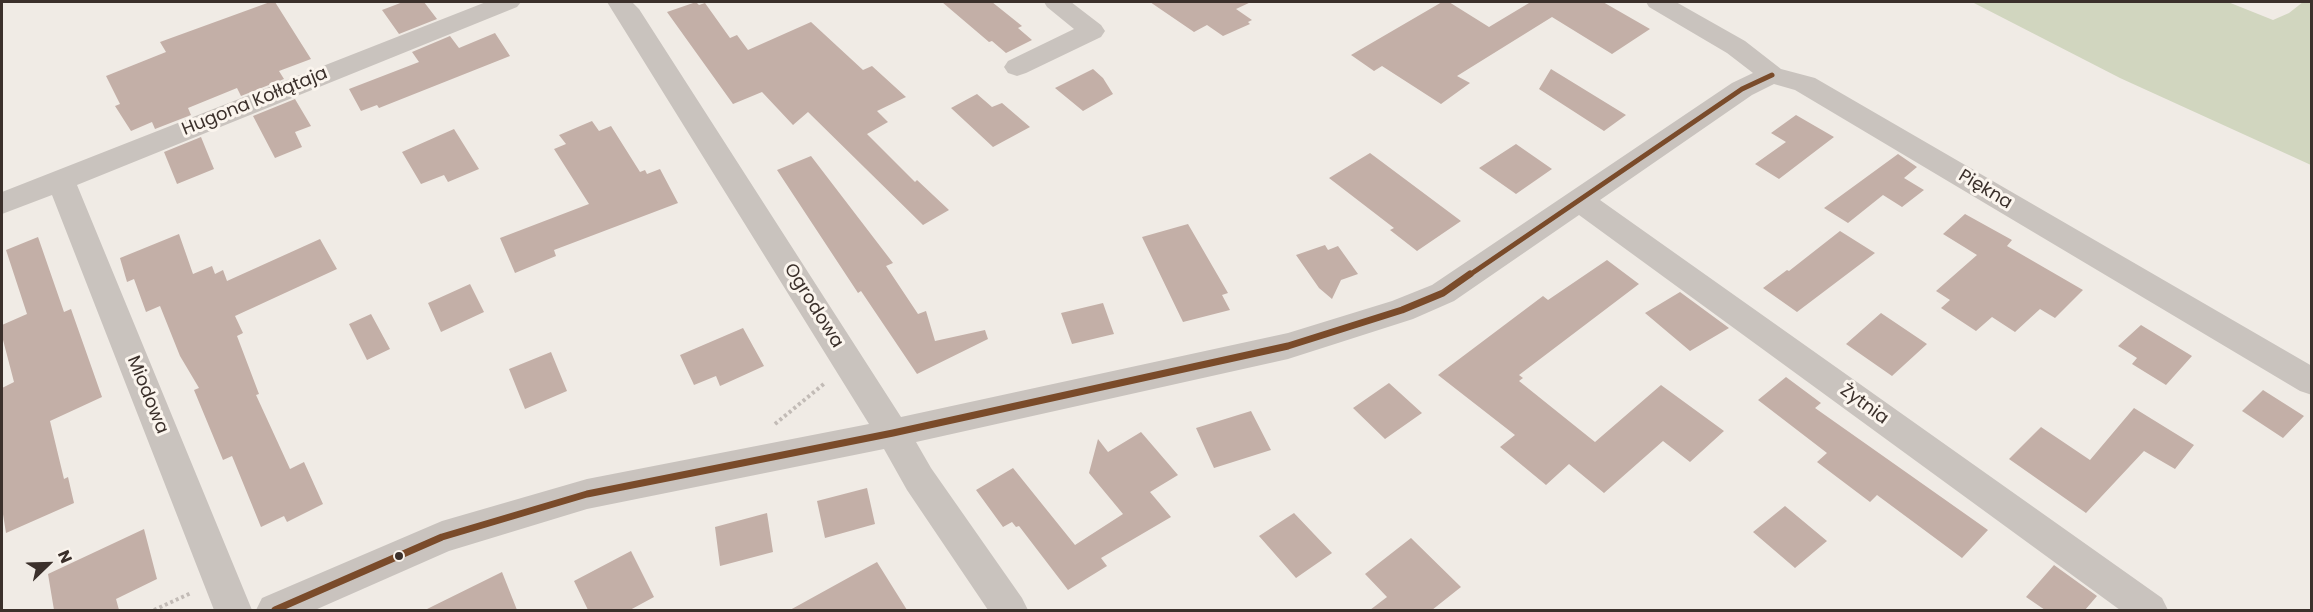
<!DOCTYPE html>
<meta charset="utf-8">
<style>
body{margin:0}
#map{position:relative;width:2313px;height:612px;overflow:hidden;background:#f0ebe5;font-family:Poppins,sans-serif}
canvas{display:block}
.frame{position:absolute;inset:0;border:3px solid #3b302b;pointer-events:none}
.north{position:absolute;left:18px;top:534px;width:60px;height:60px;-webkit-text-stroke:4px #fbf5ee;paint-order:stroke;rotate:67deg;font-size:16px;font-weight:700;line-height:24px;text-align:center;color:#3b302b}
.north::after{content:'';display:block;margin:auto;width:21px;height:27px;background:#3b302b;clip-path:polygon(50% 0,100% 100%,50% 72%,0 100%)}
</style>
<div id="map">
<canvas width="2313" height="612"></canvas>
<div class="frame"></div>
<div class="north">N</div>
</div>
<script>
const ctx = document.querySelector('canvas').getContext('2d');
ctx.lineJoin = 'round';
function fill(path, color) {
  ctx.fillStyle = color;
  ctx.fill(path, 'evenodd');
}
function shape(rows) {
  const path = new Path2D();
  for (const r of rows) {
    path.moveTo(r[0], r[1]);
    for (let i = 2; i < r.length; i += 2) path.lineTo(r[i], r[i + 1]);
  }
  return path;
}
function strokePath(path, color, width, dash) {
  ctx.strokeStyle = color;
  ctx.lineWidth = width;
  ctx.lineCap = dash ? 'butt' : 'round';
  ctx.setLineDash(dash || []);
  ctx.stroke(path);
}
function drawText(font, color, halo, rows, align = 'center') {
  ctx.font = font + ' Poppins,sans-serif';
  ctx.lineWidth = 6;
  ctx.setLineDash([]);
  ctx.textBaseline = 'middle';
  ctx.strokeStyle = halo;
  ctx.fillStyle = color;
  for (const [text, x, y, turn = 0] of rows) {
    ctx.save();
    ctx.translate(x, y);
    ctx.rotate((+turn || 0) * Math.PI / 180);
    ctx.textAlign = isNaN(turn) ? turn : align;
    if (halo) ctx.strokeText(text, 0, 0);
    ctx.fillText(text, 0, 0);
    ctx.restore();
  }
}
fill(shape([
 [1972,2,2228,2,2273,20,2289,13,2303,2,2311,2,2311,165,2120,78]
]), '#d1d6bf');
fill(shape([
 [270,2,275,2,311,59,279,71,284,79,241,96,237,88,188,108,191,115,155,129,152,122,131,131,115,106,120,104,106,76,166,52,160,42],
 [403,2,424,2,437,19,399,34,382,10],
 [696,2,699,5,705,3,730,38,737,35,748,50,811,22,863,70,872,66,906,97,877,111,888,122,867,134,915,182,917,180,949,210,923,225,808,112,793,125,762,92,733,104,667,12],
 [942,2,992,2,1022,26,1018,28,1032,40,1006,53,992,41,989,42],
 [1150,2,1251,2,1236,9,1252,20,1248,22,1250,24,1223,36,1207,25,1194,32],
 [1442,2,1449,2,1489,27,1529,3,1526,2,1603,2,1650,29,1612,54,1552,17,1457,76,1470,83,1441,104,1382,66,1374,71,1351,55],
 [495,33,510,56,379,108,377,105,361,111,349,89,419,62,412,52,450,36,459,48],
 [1093,69,1103,78,1113,94,1083,111,1055,88],
 [1551,69,1626,115,1604,131,1539,89],
 [977,94,992,107,1002,103,1030,127,993,147,951,108],
 [295,99,311,126,295,132,302,147,275,158,253,116],
 [1796,115,1834,137,1779,179,1755,164,1786,142,1771,133],
 [592,121,599,131,611,126,640,172,645,170,647,174,660,169,678,203,554,250,556,256,515,273,500,238,589,204,554,149,566,144,559,135],
 [454,129,479,169,448,182,444,175,421,184,402,152],
 [201,137,214,169,177,184,164,152],
 [1516,144,1552,169,1516,194,1479,168],
 [1370,153,1461,221,1417,251,1390,230,1394,228,1329,178],
 [1898,154,1917,167,1904,178,1924,190,1902,207,1883,195,1848,223,1824,208],
 [811,156,893,263,886,266,918,314,926,311,935,341,985,330,988,339,917,374,861,291,858,293,777,170],
 [1965,214,2012,240,2007,246,2083,290,2055,318,2040,309,2015,332,1992,317,1976,331,1941,308,1950,300,1936,291,1977,255,1943,234],
 [1188,224,1228,293,1222,295,1230,310,1183,322,1142,237],
 [1840,231,1875,253,1797,312,1763,288,1787,270,1789,271],
 [179,234,193,274,212,266,215,274,223,270,227,281,320,239,337,269,235,316,243,333,237,336,259,394,256,395,290,469,304,462,323,504,287,522,284,516,261,527,232,456,223,460,194,390,199,388,180,356,160,306,146,312,134,279,127,282,120,258],
 [38,237,64,312,71,309,102,397,50,421,64,479,68,477,74,503,6,533,2,508,2,388,14,382,2,336,2,325,27,314,6,250],
 [1325,245,1328,250,1338,246,1358,274,1341,280,1332,299,1319,288,1296,255],
 [1607,260,1639,284,1519,375,1523,378,1519,381,1595,442,1661,385,1724,431,1690,462,1663,441,1604,493,1569,464,1546,485,1500,447,1515,435,1438,375,1543,296,1548,300],
 [470,284,484,312,441,332,428,303],
 [1680,292,1729,328,1690,351,1645,313],
 [1103,303,1114,334,1072,344,1061,313],
 [1881,313,1927,344,1892,376,1846,344],
 [371,314,390,349,367,360,349,324],
 [2141,325,2192,356,2166,385,2132,364,2137,358,2118,346],
 [743,328,764,366,720,386,716,376,694,385,680,355],
 [551,352,567,391,525,409,509,369],
 [1786,377,1821,403,1815,408,1988,530,1962,558,1877,495,1870,502,1817,462,1827,453,1758,400],
 [1389,383,1422,413,1385,439,1353,408],
 [2263,390,2304,416,2283,438,2242,411],
 [2134,408,2194,445,2175,469,2144,451,2086,513,2009,459,2041,427,2090,460],
 [1251,411,1271,450,1214,468,1196,428],
 [1141,432,1178,475,1150,492,1171,517,1101,558,1107,566,1068,590,1019,526,1016,527,1012,522,1003,527,976,490,1013,468,1075,545,1123,514,1089,473,1098,439,1108,452],
 [867,488,875,524,825,538,817,501],
 [1785,506,1827,541,1795,568,1753,532],
 [767,513,773,552,720,566,715,527],
 [1294,513,1332,553,1296,578,1259,536],
 [144,529,157,579,116,599,119,610,54,610,48,574],
 [1411,538,1461,587,1432,610,1370,610,1387,597,1365,574],
 [631,551,654,597,630,610,588,610,574,581],
 [877,562,907,610,790,610],
 [2054,565,2097,596,2085,610,2045,610,2026,597],
 [502,572,517,610,425,610]
]), '#c3afa7');
strokePath(shape([
 [775,424,825,383],
 [154,610,191,593]
]), '#c2bbb6', 4, [3, 3]);
fill(shape([
 [486,2,521,2,517,7,77,185,252,610,214,610,52,195,2,214,2,192,486,2],
 [607,2,632,2,639,9,901,417,1288,333,1392,301,1432,285,1732,83,1753,73,1727,53,1649,7,1646,2,1676,2,1745,41,1781,69,1815,78,2312,366,2312,395,2300,391,1795,90,1774,84,1752,95,1600,200,2162,598,2168,610,2120,610,1579,215,1454,301,1413,319,1288,359,916,442,931,468,1022,598,1028,610,988,610,907,490,884,449,587,509,449,551,315,610,256,610,262,598,442,521,587,479,869,424,607,2],
 [1044,2,1071,2,1101,25,1105,31,1101,37,1026,73,1017,76,1008,73,1004,67,1008,61,1074,29,1047,7,1044,2]
]), '#c9c3be');
strokePath(shape([
 [1468,276,1742,89,1772,75]
]), '#7a4b2a', 5);
strokePath(shape([
 [275,610,442,537,587,494,893,433,1288,346,1402,310,1443,293,1470,274]
]), '#7a4b2a', 7);
for (const [x, y, r, color] of [
 [399,556,5,"#3b302b"]
]) {
  const dot = new Path2D();
  dot.arc(x, y, r, 0, 2 * Math.PI);
  ctx.fillStyle = color;
  ctx.fill(dot);
  strokePath(dot, '#fbf5ee', 2);
}
drawText('18px', '#3b302b', '#fbf5ee', [
 ["Hugona Kołłątaja",255,102,-22],
 ["Piękna",1985,190,31],
 ["Ogrodowa",813,306,58],
 ["Miodowa",147,395,68],
 ["Żytnia",1864,405,36]
]);
</script>
